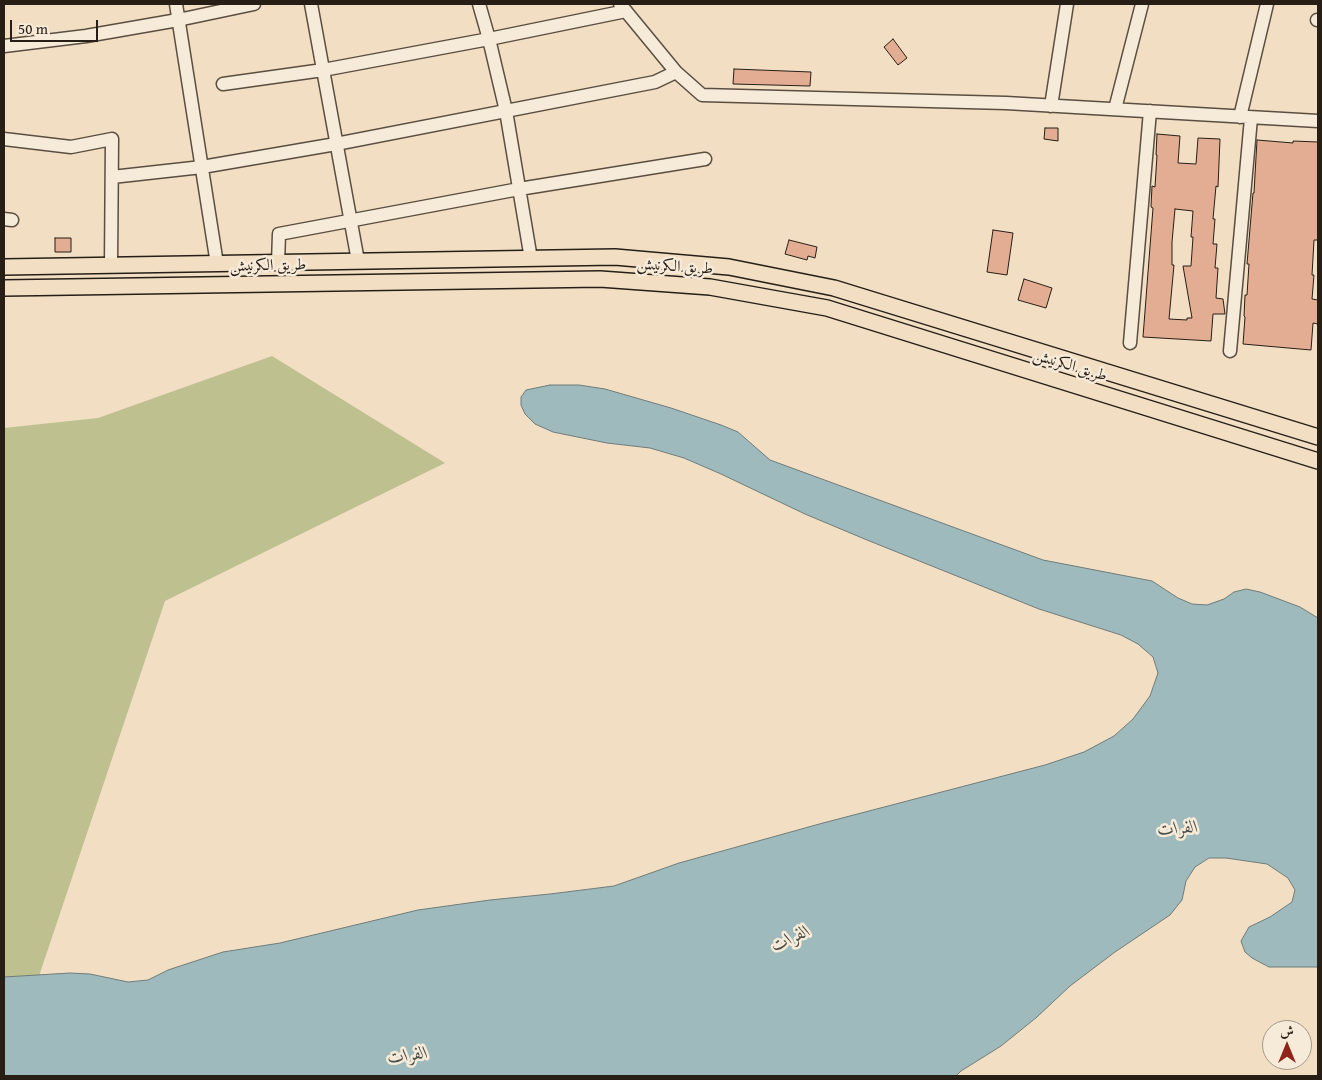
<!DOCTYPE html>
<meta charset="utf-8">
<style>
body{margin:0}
#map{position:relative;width:1322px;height:1080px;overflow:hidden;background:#f1dec3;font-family:"Gentium Book Plus",Amiri,serif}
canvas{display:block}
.frame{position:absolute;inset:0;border:5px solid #271e16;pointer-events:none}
.north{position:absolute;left:1262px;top:1020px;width:50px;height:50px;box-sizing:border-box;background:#f6ead8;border:1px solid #a3988a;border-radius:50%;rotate:0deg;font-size:14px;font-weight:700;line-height:20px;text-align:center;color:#271e16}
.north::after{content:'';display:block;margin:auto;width:18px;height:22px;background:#8f2418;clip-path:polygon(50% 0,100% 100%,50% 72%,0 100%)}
.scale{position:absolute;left:10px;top:20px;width:88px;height:22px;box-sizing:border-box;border:2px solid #271e16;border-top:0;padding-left:6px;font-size:15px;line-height:18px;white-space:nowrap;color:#271e16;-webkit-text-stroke:4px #f6ead8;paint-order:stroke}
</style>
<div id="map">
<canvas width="1322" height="1080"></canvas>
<div class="frame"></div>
<div class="north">ش</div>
<div class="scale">50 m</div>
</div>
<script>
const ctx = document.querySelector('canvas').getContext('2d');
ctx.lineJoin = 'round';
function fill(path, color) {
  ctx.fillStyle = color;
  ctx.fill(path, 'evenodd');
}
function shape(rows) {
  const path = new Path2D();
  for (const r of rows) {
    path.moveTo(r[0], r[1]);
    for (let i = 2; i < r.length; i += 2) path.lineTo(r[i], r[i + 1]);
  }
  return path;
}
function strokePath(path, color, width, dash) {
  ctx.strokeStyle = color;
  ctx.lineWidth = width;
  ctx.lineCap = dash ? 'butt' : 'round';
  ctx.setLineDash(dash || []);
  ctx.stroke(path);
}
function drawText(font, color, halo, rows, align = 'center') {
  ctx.font = font + ' "Gentium Book Plus",Amiri,serif';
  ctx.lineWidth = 5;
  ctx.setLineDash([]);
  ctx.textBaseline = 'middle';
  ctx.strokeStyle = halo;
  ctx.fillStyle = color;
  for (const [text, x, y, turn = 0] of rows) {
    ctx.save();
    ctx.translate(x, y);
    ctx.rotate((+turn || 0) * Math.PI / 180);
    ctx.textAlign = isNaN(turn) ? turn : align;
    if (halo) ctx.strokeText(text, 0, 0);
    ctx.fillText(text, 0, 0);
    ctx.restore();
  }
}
fill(shape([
 [272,356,445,463,165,601,39,976,4,977,4,428,98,418]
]), '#bec090');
const water = shape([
 [550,385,579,385,605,389,671,408,721,425,738,432,770,460,1043,560,1152,581,1178,598,1192,604,1207,605,1224,599,1234,592,1246,589,1260,592,1300,607,1318,618,1318,967,1269,967,1252,958,1245,952,1241,941,1249,927,1270,917,1292,902,1295,890,1288,878,1267,864,1226,858,1209,858,1195,867,1186,881,1182,900,1170,915,1115,952,1070,986,1037,1017,1001,1046,961,1071,956,1076,4,1076,4,977,70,973,90,974,128,982,148,980,168,970,223,952,280,943,418,910,490,900,550,894,614,886,679,863,823,823,1045,765,1084,752,1114,736,1133,719,1150,696,1158,673,1153,657,1138,644,1121,635,1039,609,867,540,805,514,721,474,684,458,650,448,607,443,553,432,535,424,525,414,521,405,521,397,526,390,550,385]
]);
fill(water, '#9ebabc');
strokePath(water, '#6e7c7a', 1);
const building = shape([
 [893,39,907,58,898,65,884,47,893,39],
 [734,69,811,72,810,86,733,84,734,69],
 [1045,128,1058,128,1058,141,1044,139,1045,128],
 [1157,134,1180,136,1178,163,1196,164,1198,138,1220,139,1218,187,1216,186,1213,219,1215,219,1213,244,1217,244,1215,268,1218,268,1216,298,1223,299,1225,314,1213,314,1211,341,1143,337,1153,208,1151,207,1152,186,1155,187,1157,155,1156,155,1157,134],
 [1175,209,1193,211,1191,237,1193,237,1191,266,1183,266,1192,318,1187,318,1187,320,1169,319,1174,265,1172,265,1172,242,1175,209],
 [1257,140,1293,143,1293,141,1318,142,1318,240,1314,240,1312,275,1314,275,1312,299,1318,300,1318,324,1313,323,1311,350,1243,344,1245,317,1244,316,1245,295,1247,295,1249,264,1247,264,1253,193,1254,193,1257,140],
 [993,230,1013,233,1007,275,987,272,993,230],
 [55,238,71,238,71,252,55,252,55,238],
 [789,240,817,247,815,258,808,256,807,260,785,254,789,240],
 [1024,279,1052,288,1046,308,1018,300,1024,279]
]);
fill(building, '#e2ad92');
strokePath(building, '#271e16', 1);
const minor = shape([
 [176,4,217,264],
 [311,4,358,261],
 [479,4,489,39,506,111,531,259],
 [620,4,676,72,702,95,1006,103,1318,121],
 [1317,20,1318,20],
 [4,46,86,36,178,20,254,4],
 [223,84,323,70,489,39,626,11],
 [1051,106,1067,4],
 [1115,109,1142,4],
 [1240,117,1267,4],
 [4,139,71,147,112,139,111,265],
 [112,177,202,167,336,144,655,82,676,72],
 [4,219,12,220],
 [278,263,279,234,519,189,705,159],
 [1130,343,1150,111],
 [1230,351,1251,118]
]);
const major = shape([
 [4,267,615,257,729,267,834,288,1318,437],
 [4,288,600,279,710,287,827,308,1318,461]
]);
strokePath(minor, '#5a4e41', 15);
strokePath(major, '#271e16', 18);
strokePath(minor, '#f6ead8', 12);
strokePath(major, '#f1dec3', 15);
drawText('16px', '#271e16', '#f6ead8', [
 ["طريق الكرنيش",268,266,-1],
 ["طريق الكرنيش",675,267,4],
 ["طريق الكرنيش",1070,366,17]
]);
drawText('italic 18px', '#4b4d48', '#f6ead8', [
 ["الفرات",1178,829,-4],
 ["الفرات",791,939,-25],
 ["الفرات",408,1056,-8]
]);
</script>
